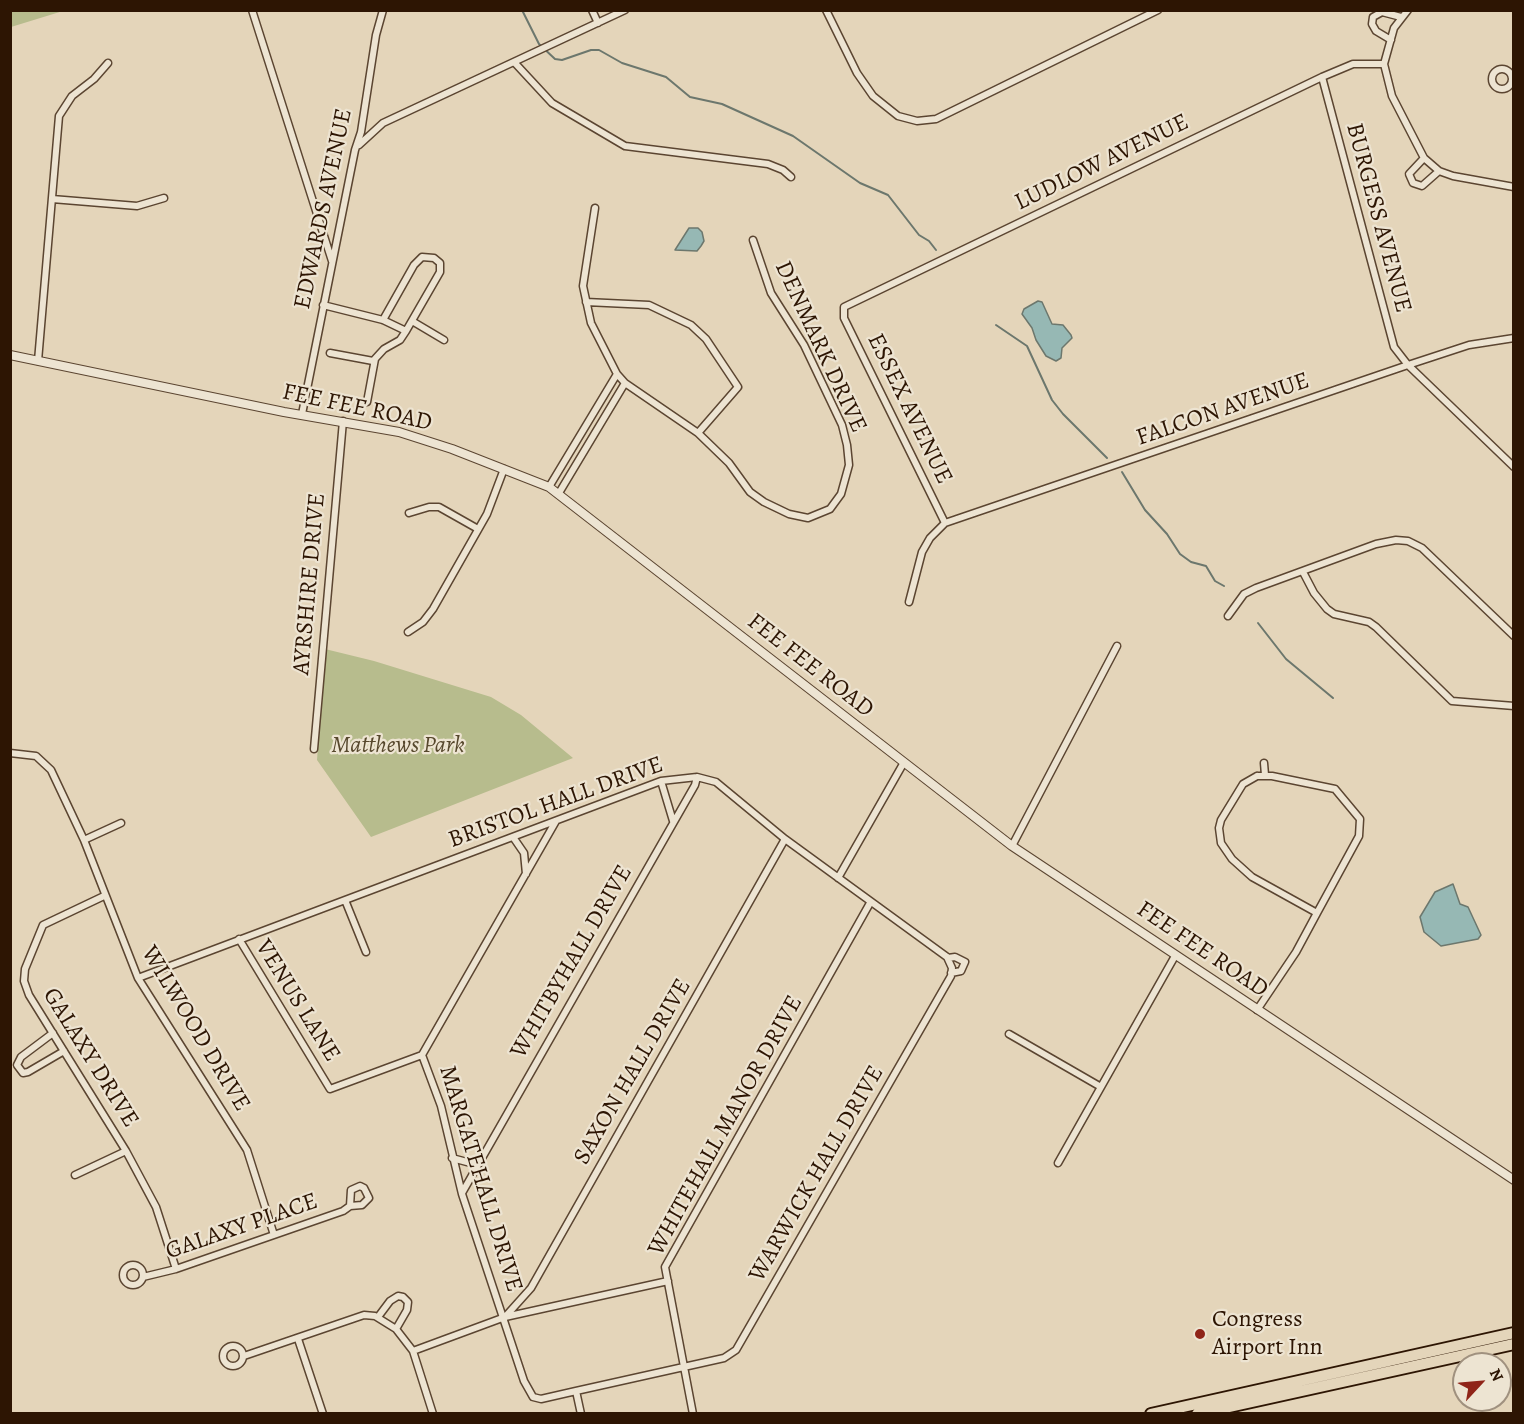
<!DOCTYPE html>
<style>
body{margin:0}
#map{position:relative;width:1524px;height:1424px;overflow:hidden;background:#e4d5ba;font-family:Alegreya,serif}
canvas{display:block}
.frame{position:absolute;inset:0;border:12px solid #2d1503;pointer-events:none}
.north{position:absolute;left:1452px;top:1352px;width:60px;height:60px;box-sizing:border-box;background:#ede4d2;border:2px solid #a0917f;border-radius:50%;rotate:64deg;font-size:16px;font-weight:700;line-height:24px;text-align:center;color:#2d1503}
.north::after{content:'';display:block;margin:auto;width:21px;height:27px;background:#8f2418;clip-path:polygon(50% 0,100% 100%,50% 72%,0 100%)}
</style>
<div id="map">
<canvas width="1524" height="1424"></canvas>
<div class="frame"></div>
<div class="north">N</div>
</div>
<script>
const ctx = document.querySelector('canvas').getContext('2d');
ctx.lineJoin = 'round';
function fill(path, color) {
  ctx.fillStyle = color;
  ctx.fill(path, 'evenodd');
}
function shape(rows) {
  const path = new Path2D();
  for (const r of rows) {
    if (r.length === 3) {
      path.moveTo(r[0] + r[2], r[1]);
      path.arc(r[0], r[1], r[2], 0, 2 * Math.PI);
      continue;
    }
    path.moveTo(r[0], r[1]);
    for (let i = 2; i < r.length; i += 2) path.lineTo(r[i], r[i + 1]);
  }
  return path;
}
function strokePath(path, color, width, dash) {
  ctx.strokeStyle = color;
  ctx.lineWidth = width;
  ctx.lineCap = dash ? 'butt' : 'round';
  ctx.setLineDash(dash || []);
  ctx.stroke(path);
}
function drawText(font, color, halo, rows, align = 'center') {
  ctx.font = font + ' Alegreya,serif';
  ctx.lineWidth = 4.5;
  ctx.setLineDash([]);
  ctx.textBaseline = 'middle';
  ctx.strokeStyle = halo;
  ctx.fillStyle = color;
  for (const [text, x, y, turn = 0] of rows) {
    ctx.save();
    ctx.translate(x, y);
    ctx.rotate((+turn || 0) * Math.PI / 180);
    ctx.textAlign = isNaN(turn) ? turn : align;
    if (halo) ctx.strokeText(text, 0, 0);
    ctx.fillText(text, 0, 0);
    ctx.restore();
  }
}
fill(shape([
 [11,10,63,10,63,11,11,27],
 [325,649,374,661,491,697,521,715,573,758,371,837,317,760]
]), '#b7bc8d');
const water = shape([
 [689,228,698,228,702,232,704,241,701,246,697,251,675,250,689,228],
 [1038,301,1042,302,1052,324,1063,325,1071,335,1072,338,1062,348,1061,358,1056,361,1046,356,1036,340,1032,328,1022,314,1024,309,1038,301],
 [1453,884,1460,904,1468,907,1481,935,1478,939,1441,946,1424,932,1420,917,1435,892,1453,884]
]);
fill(water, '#96b8b4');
strokePath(water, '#6c776d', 1.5);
strokePath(shape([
 [522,10,539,44,555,59,562,60,591,50,599,50,622,63,666,77,690,97,722,104,793,136,860,183,888,195,919,235,929,241,936,250],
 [996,325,1027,346,1052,400,1063,414,1107,458],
 [1122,472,1145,510,1167,534,1180,554,1191,562,1206,566,1215,581,1224,586],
 [1258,623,1286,659,1333,698]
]), '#6c776d', 2);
const minor = shape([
 [252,10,332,261],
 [592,10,598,23],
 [826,10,857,73,873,96,898,116,917,121,936,119,1158,10],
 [1408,10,1394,28,1384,64,1392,96,1424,158,1439,171,1453,176,1514,187],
 [1391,40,1376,31,1372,24,1373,17,1382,12,1401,17],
 [514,62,552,103,625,146,768,164,783,170,791,177],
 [1502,79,10],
 [1322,77,1394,347,1408,365,1514,467],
 [359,145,383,123,625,10],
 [1424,158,1409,174,1413,183,1422,186,1439,171],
 [52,199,137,206,164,198],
 [595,208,583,286,591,323,617,374,625,383,698,433,729,463,750,492,764,502,789,514,808,518,830,509,841,494,849,465,847,445,842,425,804,345,771,293,753,240],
 [586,302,649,305,691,325,706,339,738,387,698,433],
 [323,305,383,320,406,331,400,340,384,349,373,361,330,353],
 [383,320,414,265,422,257,434,258,440,263,440,272,406,331],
 [412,321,444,340],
 [38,361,59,116,72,96,94,79,108,63],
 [367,402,375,359],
 [302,414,355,150,361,132,376,35,383,10],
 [549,487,617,374],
 [559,493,625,383],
 [409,513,429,507,439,507,478,529],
 [945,523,844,318,844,307,1322,77,1353,64,1384,64],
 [1303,572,1314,593,1327,609,1334,614,1369,622,1376,627,1452,701,1514,706],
 [909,602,922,552,930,538,945,523,1408,365,1469,345,1514,338],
 [1228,616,1244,594,1256,588,1376,544,1396,540,1408,541,1422,548,1514,636],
 [408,632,423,622,433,609,487,514,504,469],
 [314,749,343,421],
 [10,753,36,756,51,770,84,840,138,978,247,1150,274,1235],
 [1264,763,1265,775],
 [1257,776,1272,776,1335,789,1360,819,1359,836,1317,913,1252,877,1232,859,1221,843,1219,828,1221,820,1243,784,1257,776],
 [661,781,673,821],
 [513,837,524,853,526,874],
 [84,840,121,823],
 [1012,846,1117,646],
 [838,878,903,764],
 [104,896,43,925,25,969,24,981,29,995,126,1151,156,1207,176,1269],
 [345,900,366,952],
 [239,939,330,1089,422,1055],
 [948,958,955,957,965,962,961,971,951,973],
 [138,978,661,781,697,777,716,782,785,839,947,957,952,968,951,976,736,1350,724,1358,576,1391,541,1399,533,1397,524,1381,462,1194,441,1106,422,1055,556,821],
 [1257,1010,1296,952,1317,913],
 [53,1033,21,1057,17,1065,23,1073,28,1072,64,1051],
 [1009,1034,1101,1087],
 [452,1158,478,1165],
 [1058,1163,1175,956],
 [75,1175,126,1151],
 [462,1193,695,785,697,777],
 [133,1275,10],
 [143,1277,176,1269,343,1211,350,1206,362,1205,369,1198,364,1188,360,1186,351,1190,350,1206],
 [378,1317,390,1301,398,1296,403,1297,408,1302,407,1310,396,1329],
 [505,1317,531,1288,785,839],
 [298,1339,323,1414],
 [233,1356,10],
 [413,1351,505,1317,668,1281],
 [244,1356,364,1315,375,1316,396,1329,413,1351,433,1414],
 [576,1391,581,1414],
 [693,1414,665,1267,870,903]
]);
const tertiary = shape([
 [10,355,284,412,399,432,452,449,549,487,1012,846,1514,1180]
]);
const trunk = shape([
 [1151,1414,1514,1333],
 [1197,1414,1514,1344]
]);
strokePath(minor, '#5b4531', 9);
strokePath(tertiary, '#5b4531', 10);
strokePath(trunk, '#2d1503', 14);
strokePath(minor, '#ede4d2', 6);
strokePath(tertiary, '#ede4d2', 8);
strokePath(trunk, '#e4d5ba', 10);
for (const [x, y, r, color] of [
 [1200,1334,6,"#8f2418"]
]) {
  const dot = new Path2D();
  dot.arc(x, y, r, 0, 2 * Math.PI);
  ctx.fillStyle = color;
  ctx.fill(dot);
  strokePath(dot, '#ede4d2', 2);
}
drawText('24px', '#2d1503', '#ede4d2', [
 ["LUDLOW AVENUE",1102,163,-26],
 ["EDWARDS AVENUE",324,209,-78],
 ["BURGESS AVENUE",1378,218,75],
 ["DENMARK DRIVE",820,347,65],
 ["FEE FEE ROAD",357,408,12],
 ["ESSEX AVENUE",909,409,64],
 ["FALCON AVENUE",1223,410,-19],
 ["AYRSHIRE DRIVE",310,584,-85],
 ["FEE FEE ROAD",810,666,38],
 ["BRISTOL HALL DRIVE",556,803,-20],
 ["FEE FEE ROAD",1202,950,34],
 ["WHITBYHALL DRIVE",572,962,-60],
 ["VENUS LANE",297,1001,58],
 ["WILWOOD DRIVE",195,1029,59],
 ["GALAXY DRIVE",90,1058,58],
 ["SAXON HALL DRIVE",633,1072,-60],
 ["WHITEHALL MANOR DRIVE",726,1126,-61],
 ["WARWICK HALL DRIVE",817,1174,-60],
 ["MARGATEHALL DRIVE",480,1179,73],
 ["GALAXY PLACE",242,1227,-19]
]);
drawText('italic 24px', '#56472c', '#ede4d2', [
 ["Matthews Park",398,746]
]);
drawText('24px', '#2d1503', '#ede4d2', [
 ["Congress",1212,1320],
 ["Airport Inn",1212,1348]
], 'left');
</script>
